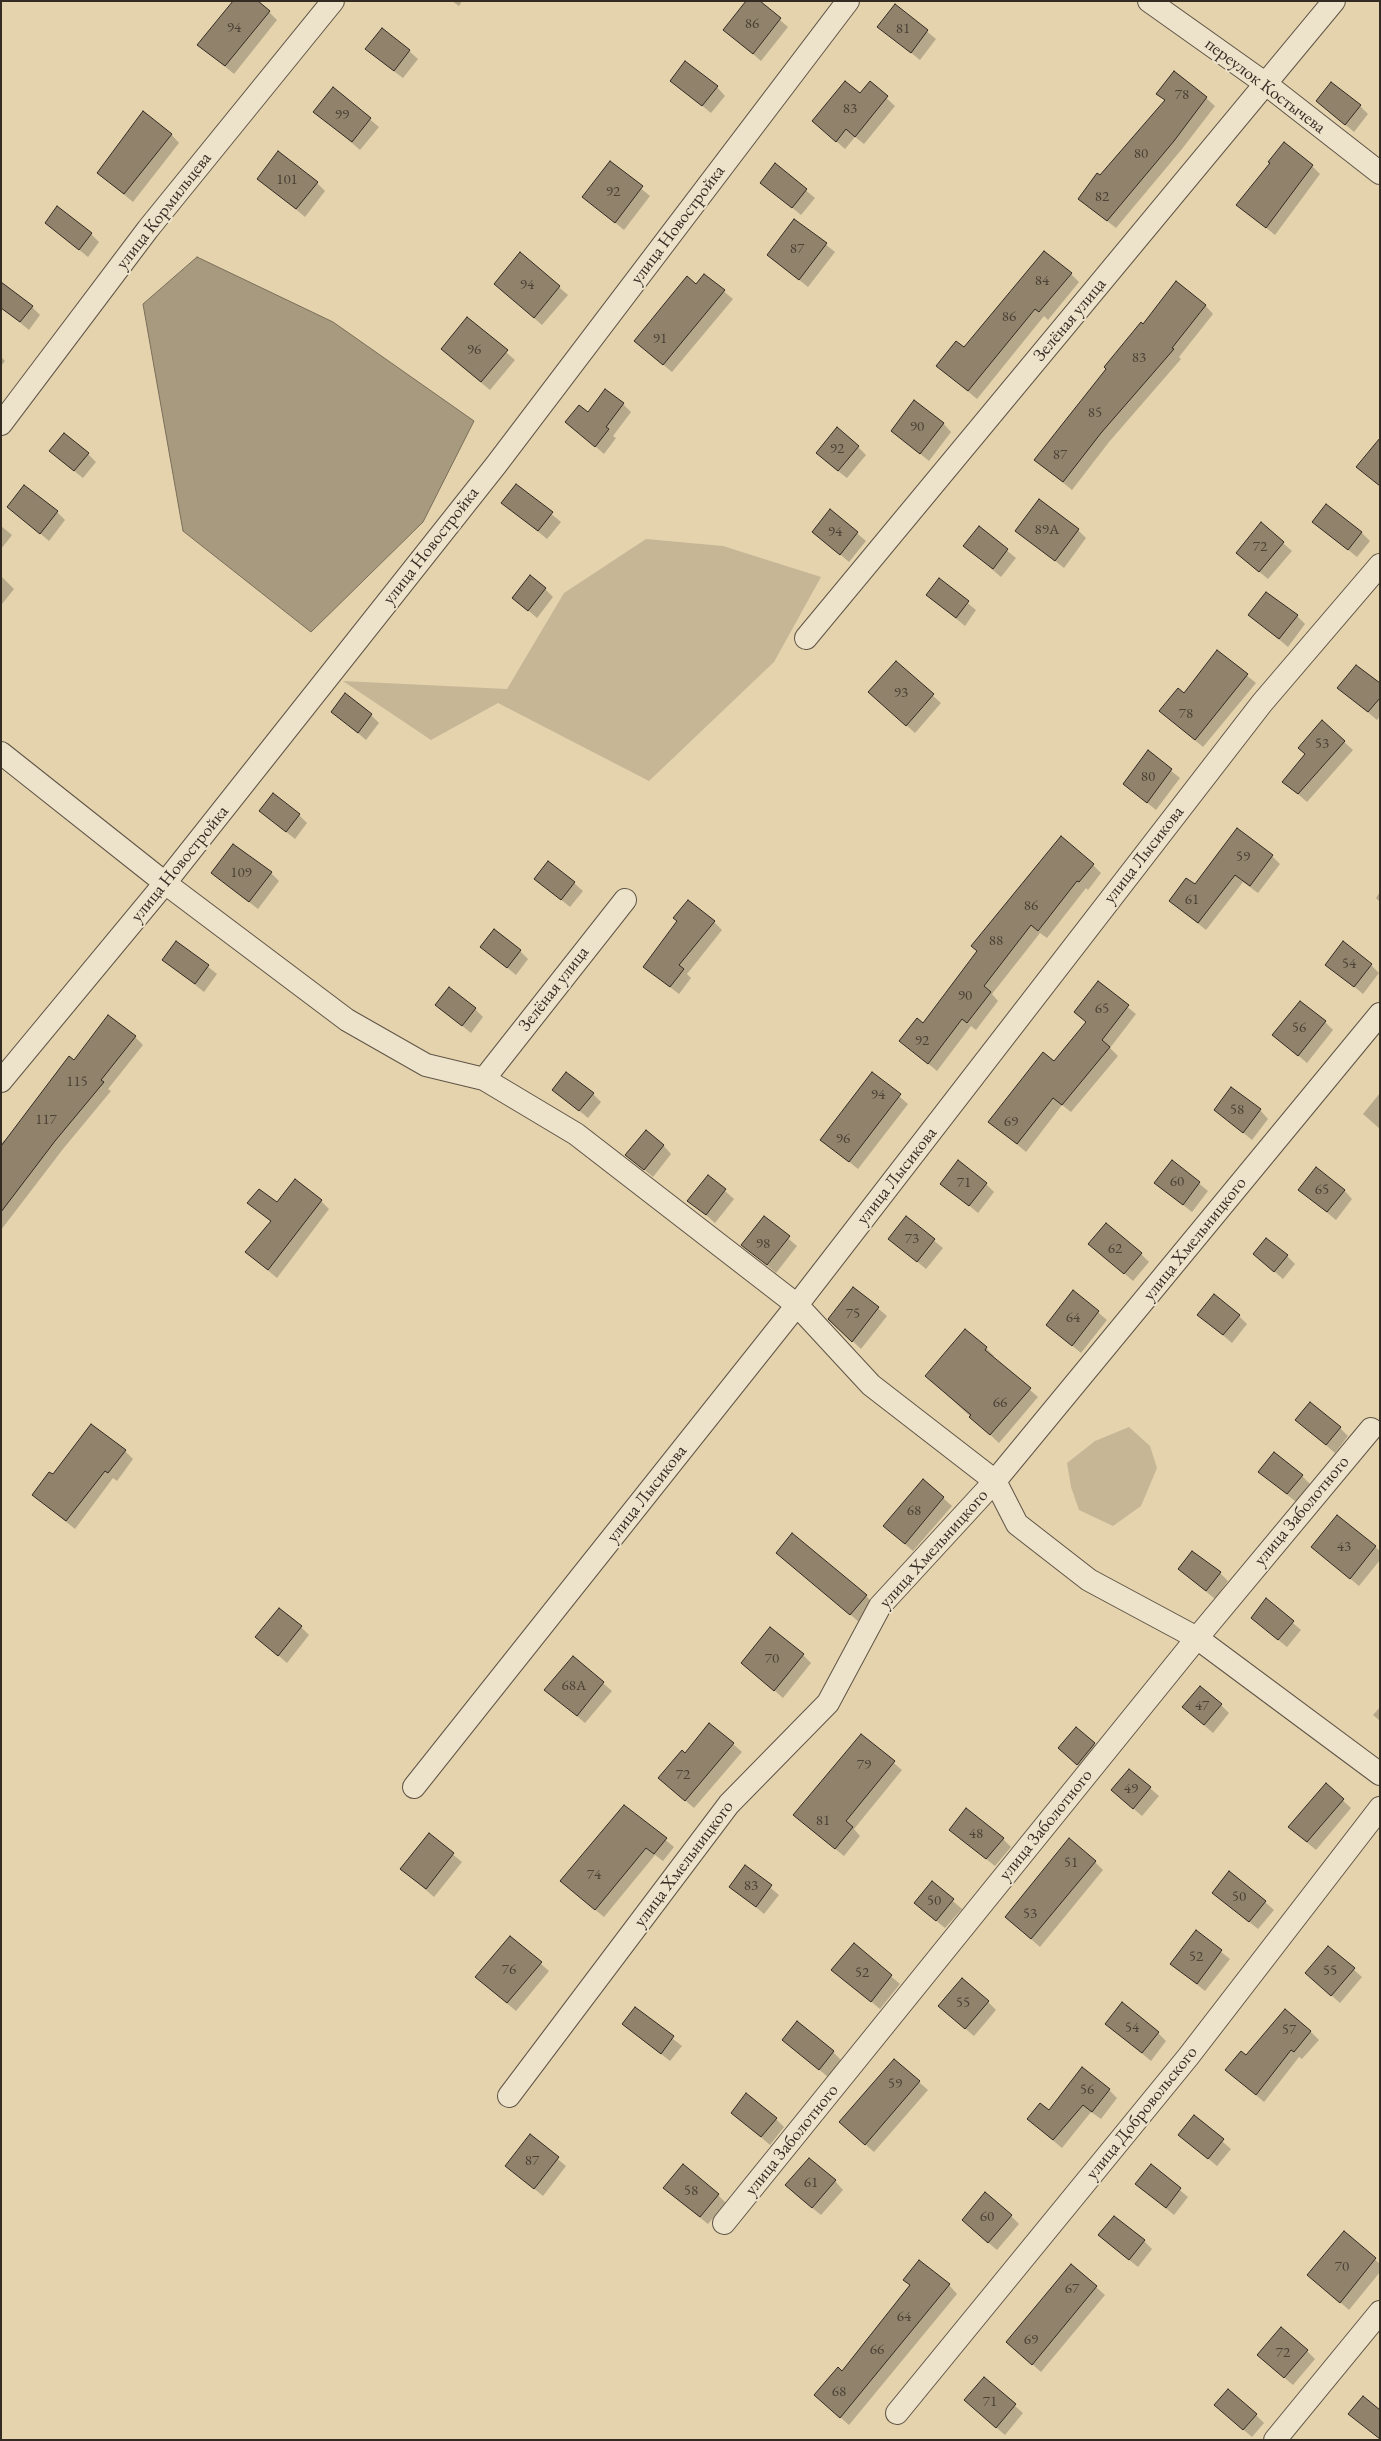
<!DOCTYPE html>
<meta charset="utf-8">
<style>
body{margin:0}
#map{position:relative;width:1381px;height:2441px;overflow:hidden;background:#e4d3ad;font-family:"EB Garamond",serif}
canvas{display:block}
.frame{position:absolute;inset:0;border:2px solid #342b23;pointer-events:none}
</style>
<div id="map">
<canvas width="1381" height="2441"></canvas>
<div class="frame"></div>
</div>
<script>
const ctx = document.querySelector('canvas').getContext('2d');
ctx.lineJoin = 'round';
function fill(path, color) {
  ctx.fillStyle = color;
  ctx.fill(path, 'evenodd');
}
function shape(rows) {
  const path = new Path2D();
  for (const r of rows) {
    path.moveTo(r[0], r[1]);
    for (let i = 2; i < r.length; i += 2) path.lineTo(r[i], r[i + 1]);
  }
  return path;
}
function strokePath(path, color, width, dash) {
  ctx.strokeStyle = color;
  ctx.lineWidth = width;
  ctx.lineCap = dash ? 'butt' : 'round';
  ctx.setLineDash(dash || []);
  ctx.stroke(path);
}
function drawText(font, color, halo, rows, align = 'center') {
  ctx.font = font + ' "EB Garamond",serif';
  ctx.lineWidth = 4;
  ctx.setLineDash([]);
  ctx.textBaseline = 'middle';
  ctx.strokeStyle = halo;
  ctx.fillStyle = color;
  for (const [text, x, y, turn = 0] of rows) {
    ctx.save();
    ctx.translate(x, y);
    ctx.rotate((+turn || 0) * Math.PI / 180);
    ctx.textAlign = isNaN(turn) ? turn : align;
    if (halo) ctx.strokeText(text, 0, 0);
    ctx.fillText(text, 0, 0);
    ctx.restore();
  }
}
fill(shape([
 [646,539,723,546,821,577,774,662,649,781,498,703,431,740,343,681,507,689,564,593],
 [1129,1427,1150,1446,1157,1468,1141,1506,1113,1526,1079,1510,1071,1487,1067,1463,1095,1441]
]), '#c6b696');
const water = shape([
 [197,257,333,322,474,421,423,522,311,632,183,531,143,304,197,257]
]);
fill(water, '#a89a7e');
strokePath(water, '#7a6e5a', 1);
fill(shape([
 [452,1,462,1,459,6],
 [758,1,788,27,761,61,725,30],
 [896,6,936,39,920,60,879,27],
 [269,12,277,20,234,74,199,45],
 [409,51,418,59,403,78,375,57],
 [672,81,717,87,725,96,711,113],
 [870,83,895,106,864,144,855,137,845,149,813,121,860,95],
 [333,89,379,127,360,150,315,111],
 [1158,94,1206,98,1215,106,1182,149,1116,228,1079,199,1166,101],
 [1317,101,1360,106,1368,114,1354,132],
 [171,134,179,143,133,202,98,173],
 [610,163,650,196,624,230,584,197],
 [775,165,815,198,801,215,762,183],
 [1312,166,1320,174,1275,235,1238,205],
 [259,178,317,183,325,191,305,217],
 [795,220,835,252,808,287,768,255],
 [46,223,91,234,99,242,88,257],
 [520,254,568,295,542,325,495,284],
 [1071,274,1079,282,1048,320,1044,316,977,399,938,366],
 [704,275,733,299,672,372,644,349],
 [1205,305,1213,314,1179,357,1181,359,1109,442,1072,490,1035,460,1143,326],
 [1,307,32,307,40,315,29,330],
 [467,318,515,360,490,390,450,357],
 [1,357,5,361,1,366],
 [623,404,631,412,613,436,616,438,604,454,567,422],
 [943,423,951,432,929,461,892,431],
 [858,447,866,455,847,478,825,461],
 [88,454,96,462,83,478,59,459],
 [516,485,561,522,547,539,503,503],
 [9,507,57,512,65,520,49,541],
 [831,511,866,541,849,562,814,532],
 [1314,522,1361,532,1370,541,1357,557],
 [1261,524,1292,551,1268,579,1246,561],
 [1,526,12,535,1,549],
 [979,528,1016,558,1001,577,965,546],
 [1017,530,1078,530,1086,538,1064,568],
 [1,576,14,589,2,604,1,603],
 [939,580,976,610,965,626,928,595],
 [545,589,553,597,537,618,514,598],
 [1250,615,1297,616,1305,624,1288,647],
 [1218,652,1256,683,1203,747,1160,711,1185,695],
 [896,663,941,703,915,733,878,700],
 [1380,684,1380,716,1377,720,1339,688],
 [332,711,371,715,379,723,366,740],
 [1322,722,1353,750,1307,802,1284,782,1306,754],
 [1148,752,1180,778,1156,810,1124,784],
 [260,811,299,815,307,823,295,839],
 [1272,856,1280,864,1258,893,1243,882,1206,930,1170,901,1195,886],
 [1093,865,1101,873,1088,890,1086,888,1047,938,1040,933,992,994,998,1001,976,1030,971,1026,937,1071,901,1041,923,1025],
 [212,873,271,873,279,881,258,909],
 [536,879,574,883,583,891,570,907],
 [1380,892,1380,902,1376,898],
 [714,922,722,930,687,974,691,978,679,994,644,967],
 [177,942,217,974,204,992,164,960],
 [482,947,520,951,528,959,516,975],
 [1327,964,1371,965,1379,973,1363,994],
 [1098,983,1136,1014,1110,1048,1118,1056,1071,1112,1062,1105,1026,1152,990,1122,1054,1063,1087,1023,1076,1012],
 [436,1005,475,1009,483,1017,471,1033],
 [1325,1022,1333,1030,1307,1063,1274,1035],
 [135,1037,143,1045,108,1089,111,1091,63,1149,1,1230,1,1144,4,1140,6,1142,74,1061],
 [872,1073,908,1104,858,1169,822,1140],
 [554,1090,593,1094,601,1102,588,1118],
 [1380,1093,1380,1129,1363,1114],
 [1215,1110,1260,1110,1268,1119,1252,1140],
 [663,1145,671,1154,653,1177,627,1155],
 [1172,1161,1208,1191,1192,1212,1155,1183],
 [708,1176,734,1199,715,1223,689,1200],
 [942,1183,986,1184,994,1192,978,1213],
 [1300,1190,1344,1190,1352,1199,1336,1220],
 [321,1201,329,1209,277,1278,246,1252,271,1222,249,1203],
 [764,1218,797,1246,776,1273,743,1245],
 [906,1218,943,1248,926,1269,890,1239],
 [1090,1244,1141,1254,1149,1262,1133,1281],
 [1254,1254,1287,1256,1295,1264,1283,1279],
 [854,1288,887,1316,861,1349,829,1319],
 [1074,1292,1107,1320,1081,1353,1047,1325],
 [1199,1315,1239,1316,1247,1324,1232,1343],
 [986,1348,994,1356,993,1358,1038,1397,999,1443,935,1384],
 [1297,1420,1340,1428,1348,1436,1335,1453],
 [125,1451,133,1459,117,1481,113,1478,75,1529,33,1495],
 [1260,1472,1302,1476,1310,1484,1296,1502],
 [923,1480,952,1506,913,1551,893,1534],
 [1337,1516,1380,1551,1380,1560,1359,1586,1312,1547],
 [778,1553,866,1596,874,1604,859,1622],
 [1179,1569,1220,1573,1228,1581,1215,1599],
 [1266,1600,1301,1630,1287,1647,1261,1626],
 [301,1627,309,1635,287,1663,257,1637],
 [803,1655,811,1663,783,1698,743,1663],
 [573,1657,612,1691,585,1723,546,1690],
 [1221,1705,1229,1713,1213,1733,1183,1707],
 [1380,1707,1380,1721,1373,1715],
 [1076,1728,1103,1752,1086,1772,1067,1756],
 [861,1735,902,1770,854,1829,860,1836,844,1856,803,1823],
 [733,1744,742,1752,694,1808,668,1786,686,1755],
 [1130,1771,1159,1796,1142,1816,1121,1798],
 [1326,1785,1351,1808,1316,1850,1298,1835],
 [624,1806,674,1847,663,1861,655,1855,604,1917,570,1889],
 [429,1835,462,1862,434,1897,402,1869],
 [959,1838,1003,1839,1011,1847,995,1866],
 [1095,1862,1103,1870,1040,1947,1015,1925],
 [746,1867,779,1895,764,1914,731,1886],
 [932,1883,962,1909,945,1928,924,1911],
 [1213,1893,1265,1902,1274,1910,1258,1929],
 [1196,1932,1230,1959,1205,1991,1172,1964],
 [510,1937,549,1971,516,2011,485,1985],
 [854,1945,900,1984,880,2009,833,1970],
 [1328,1947,1362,1977,1340,2003,1315,1981],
 [988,2002,996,2010,974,2036,948,2014],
 [635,2009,682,2046,670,2061,623,2024],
 [1106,2024,1158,2033,1166,2041,1151,2061],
 [1311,2032,1319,2040,1302,2059,1299,2057,1264,2102,1227,2070],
 [783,2040,833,2052,841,2060,828,2077],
 [894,2060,928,2090,874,2152,849,2130],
 [1109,2090,1117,2098,1101,2119,1091,2112,1062,2148,1037,2127,1049,2112],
 [733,2113,776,2119,784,2127,770,2145],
 [1194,2117,1231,2149,1217,2166,1180,2135],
 [530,2136,566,2166,543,2196,507,2166],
 [1151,2166,1188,2197,1174,2215,1137,2184],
 [835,2181,843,2190,821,2215,795,2194],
 [718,2195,726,2203,708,2224,673,2196],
 [1011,2216,1019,2224,997,2250,971,2228],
 [1344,2233,1380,2264,1380,2272,1349,2310,1309,2275],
 [1144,2241,1152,2249,1138,2267,1108,2243],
 [1071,2265,1105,2295,1041,2372,1007,2342],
 [949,2285,957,2294,849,2425,824,2403,842,2372],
 [1307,2351,1315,2359,1293,2385,1267,2363],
 [984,2379,1023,2413,1005,2435,974,2409],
 [1224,2413,1256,2415,1264,2423,1252,2437]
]), '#0003');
const building = shape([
 [233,1,258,1,270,11,225,66,197,45,233,1],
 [746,1,760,1,781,18,753,54,723,30,746,1],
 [895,4,928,30,911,53,877,27,895,4],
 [382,28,410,50,394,71,365,49,382,28],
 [685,61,718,86,702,106,670,81,685,61],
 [1174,71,1207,97,1174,141,1107,221,1078,199,1097,173,1100,175,1165,100,1156,94,1174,71],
 [845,81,860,93,870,81,888,96,855,137,846,129,836,142,812,121,845,81],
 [1331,82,1361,105,1345,125,1316,101,1331,82],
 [333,87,371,118,352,142,313,112,333,87],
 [143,111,172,134,124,194,97,173,143,111],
 [1284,142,1313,165,1266,228,1236,205,1270,163,1268,162,1284,142],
 [278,151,318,182,296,209,257,179,278,151],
 [610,161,643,186,615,223,582,197,610,161],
 [775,163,807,189,792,208,760,183,775,163],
 [57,206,92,233,79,250,45,223,57,206],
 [794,219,827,243,799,280,767,255,794,219],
 [1044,251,1072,273,1039,312,1035,309,968,391,936,366,956,341,964,347,1044,251],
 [520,252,560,286,534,318,494,284,520,252],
 [704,274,725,290,663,365,634,341,687,276,696,284,704,274],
 [1176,281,1206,305,1172,348,1174,349,1101,433,1063,482,1034,460,1106,369,1104,367,1141,322,1143,324,1176,281],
 [1,282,33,306,20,322,1,308,1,282],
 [467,317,508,350,481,382,441,349,467,317],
 [605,389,624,403,606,427,609,429,595,447,565,422,579,405,588,412,605,389],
 [914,400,944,423,920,454,891,431,914,400],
 [837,427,859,446,838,471,816,453,837,427],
 [64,433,89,453,74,471,49,451,64,433],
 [1380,438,1380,486,1356,467,1380,438],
 [516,484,553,512,538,531,501,503,516,484],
 [24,485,58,511,40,534,7,507,24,485],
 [1039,499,1079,529,1055,561,1015,531,1039,499],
 [1326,504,1362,532,1348,550,1312,522,1326,504],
 [830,509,858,532,840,555,812,532,830,509],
 [1261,522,1284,542,1259,572,1236,553,1261,522],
 [979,526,1008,549,993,569,963,546,979,526],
 [530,575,546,588,528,611,512,598,530,575],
 [939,578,969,601,956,618,926,595,939,578],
 [1266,592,1298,615,1279,639,1248,615,1266,592],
 [1217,650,1248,674,1195,740,1159,711,1178,688,1184,693,1217,650],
 [896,661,934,694,906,726,868,692,896,661],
 [1356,665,1380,683,1380,698,1368,712,1337,688,1356,665],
 [345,693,372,714,358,733,331,712,345,693],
 [1322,720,1345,741,1298,794,1282,782,1305,754,1298,748,1322,720],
 [1148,750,1172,769,1147,803,1123,784,1148,750],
 [273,793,300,814,286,832,259,811,273,793],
 [1237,828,1273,855,1250,886,1235,875,1198,923,1169,901,1186,878,1195,884,1237,828],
 [1061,836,1094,864,1079,882,1077,881,1038,931,1031,925,984,986,991,992,967,1023,962,1019,928,1064,899,1041,917,1018,923,1023,977,951,971,946,1061,836],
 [233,844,272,872,249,902,211,873,233,844],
 [548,861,575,882,561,900,534,879,548,861],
 [688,900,715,921,679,965,684,969,670,987,643,967,677,921,673,918,688,900],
 [494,929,521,950,507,968,480,947,494,929],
 [176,941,209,965,195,984,162,960,176,941],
 [1343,941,1372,964,1354,987,1325,965,1343,941],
 [1098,981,1129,1005,1102,1040,1110,1047,1062,1105,1053,1098,1017,1144,988,1122,1043,1052,1054,1061,1086,1022,1074,1012,1098,981],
 [449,987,476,1008,462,1026,435,1005,449,987],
 [1300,1001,1326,1021,1298,1056,1272,1035,1300,1001],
 [108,1015,136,1036,101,1080,104,1082,55,1141,1,1212,1,1146,69,1056,74,1060,108,1015],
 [566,1072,594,1093,579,1111,552,1090,566,1072],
 [872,1072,901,1094,849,1162,820,1140,872,1072],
 [1231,1087,1261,1109,1243,1133,1214,1110,1231,1087],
 [646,1130,664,1145,644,1170,625,1155,646,1130],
 [958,1160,987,1183,969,1206,940,1184,958,1160],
 [1172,1160,1200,1182,1183,1205,1154,1183,1172,1160],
 [1316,1167,1345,1190,1327,1212,1298,1190,1316,1167],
 [708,1175,726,1189,706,1215,687,1201,708,1175],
 [295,1179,322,1200,268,1270,245,1252,271,1221,247,1203,259,1189,277,1202,295,1179],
 [764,1216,790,1236,767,1265,741,1245,764,1216],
 [906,1216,935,1239,917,1262,888,1239,906,1216],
 [1106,1223,1142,1253,1124,1274,1088,1244,1106,1223],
 [1266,1238,1288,1255,1274,1272,1253,1254,1266,1238],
 [853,1287,879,1307,852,1342,828,1319,853,1287],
 [1073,1290,1099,1311,1072,1346,1046,1325,1073,1290],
 [1214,1294,1240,1315,1223,1335,1197,1315,1214,1294],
 [965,1329,987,1347,985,1350,1031,1388,990,1435,969,1417,971,1415,925,1376,965,1329],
 [1310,1402,1341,1427,1326,1445,1295,1420,1310,1402],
 [91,1424,126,1450,108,1473,105,1471,66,1521,32,1495,49,1472,53,1474,91,1424],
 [1274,1452,1303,1475,1287,1494,1258,1472,1274,1452],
 [923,1479,944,1497,905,1544,883,1526,923,1479],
 [1337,1515,1376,1546,1350,1579,1311,1547,1337,1515],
 [792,1533,867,1595,850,1615,776,1553,792,1533],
 [1192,1551,1221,1572,1206,1591,1178,1569,1192,1551],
 [1266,1598,1294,1621,1278,1640,1251,1618,1266,1598],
 [279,1608,302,1626,278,1656,255,1637,279,1608],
 [770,1627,804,1654,774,1691,741,1663,770,1627],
 [573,1656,604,1682,577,1716,544,1690,573,1656],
 [1200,1686,1222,1704,1204,1725,1182,1707,1200,1686],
 [709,1723,734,1743,685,1801,658,1778,682,1750,685,1753,709,1723],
 [1076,1727,1095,1743,1077,1765,1058,1748,1076,1727],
 [861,1734,895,1761,846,1821,853,1827,835,1849,793,1815,861,1734],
 [1129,1769,1151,1787,1133,1809,1111,1790,1129,1769],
 [1326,1783,1344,1799,1307,1842,1288,1827,1326,1783],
 [624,1805,667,1838,654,1854,646,1848,595,1910,560,1881,624,1805],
 [966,1808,1004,1838,986,1859,949,1830,966,1808],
 [429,1833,454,1853,426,1889,400,1869,429,1833],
 [1069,1838,1096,1861,1031,1939,1005,1917,1069,1838],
 [745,1865,772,1885,756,1907,729,1887,745,1865],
 [1229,1871,1266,1901,1249,1922,1212,1893,1229,1871],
 [932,1881,954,1899,936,1921,914,1903,932,1881],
 [1196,1930,1222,1950,1197,1984,1170,1964,1196,1930],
 [510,1936,542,1962,507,2003,475,1977,510,1936],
 [854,1943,892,1975,871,2002,831,1970,854,1943],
 [1328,1946,1355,1968,1331,1996,1305,1973,1328,1946],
 [962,1978,989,2001,965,2029,938,2006,962,1978],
 [1122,2002,1159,2032,1142,2053,1105,2024,1122,2002],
 [635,2007,674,2036,661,2054,622,2024,635,2007],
 [1285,2009,1311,2031,1294,2052,1291,2050,1256,2095,1225,2070,1241,2051,1246,2055,1285,2009],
 [797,2021,834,2051,819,2070,782,2040,797,2021],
 [894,2059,920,2081,865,2145,839,2122,894,2059],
 [1082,2067,1110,2089,1092,2112,1083,2105,1053,2140,1027,2119,1040,2103,1049,2110,1082,2067],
 [746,2093,777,2118,761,2137,731,2113,746,2093],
 [1194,2115,1224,2139,1208,2159,1178,2135,1194,2115],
 [530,2134,559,2157,534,2189,505,2166,530,2134],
 [809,2158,836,2180,812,2208,785,2185,809,2158],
 [683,2164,719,2194,700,2217,663,2188,683,2164],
 [1151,2164,1181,2188,1166,2208,1135,2184,1151,2164],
 [985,2192,1012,2215,988,2243,962,2220,985,2192],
 [1114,2216,1145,2240,1129,2260,1098,2235,1114,2216],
 [1344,2231,1376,2258,1340,2303,1307,2275,1344,2231],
 [919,2260,950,2284,840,2418,814,2395,838,2367,842,2371,910,2285,903,2280,919,2260],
 [1071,2264,1097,2286,1032,2365,1006,2342,1071,2264],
 [1281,2327,1308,2350,1284,2378,1257,2355,1281,2327],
 [984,2377,1016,2404,996,2428,964,2400,984,2377],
 [1228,2389,1257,2414,1243,2430,1214,2405,1228,2389],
 [1363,2396,1380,2410,1380,2439,1348,2414,1363,2396]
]);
fill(building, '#90826b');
strokePath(building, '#342b23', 1);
const minor = shape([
 [1149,1,1266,84,1380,173],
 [1,424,148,229,333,1],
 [806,638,1334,1],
 [1,753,165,883,347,1020,426,1065,484,1079,576,1134,797,1305,871,1385,995,1481,1017,1524,1089,1580,1197,1638,1380,1774],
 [484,1079,625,900],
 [1,1081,165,883,496,465,848,1],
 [414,1787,797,1305,1262,703,1380,565],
 [509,2096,729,1804,828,1703,880,1606,995,1481,1380,1014],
 [724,2223,1197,1638,1371,1429],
 [897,2413,1188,2057,1380,1808],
 [1275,2440,1380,2312]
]);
strokePath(minor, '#605546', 24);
strokePath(minor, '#ede2ca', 22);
drawText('15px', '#4b4135', null, [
 ["86",752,24],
 ["94",234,28],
 ["81",903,29],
 ["78",1182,95],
 ["83",850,109],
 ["99",342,115],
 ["80",1141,154],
 ["101",287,180],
 ["92",613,192],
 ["82",1102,197],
 ["87",797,249],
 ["84",1042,281],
 ["94",527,285],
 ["86",1009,317],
 ["91",660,339],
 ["96",474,350],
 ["83",1139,358],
 ["85",1095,413],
 ["90",917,427],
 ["92",837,449],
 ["87",1060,455],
 ["89А",1047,530],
 ["94",835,532],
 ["72",1260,547],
 ["93",901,693],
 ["78",1186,714],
 ["53",1322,744],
 ["80",1148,777],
 ["59",1243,857],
 ["109",241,873],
 ["61",1192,900],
 ["86",1031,906],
 ["88",996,941],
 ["54",1349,964],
 ["90",965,996],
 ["65",1102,1009],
 ["56",1299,1028],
 ["92",922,1041],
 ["115",77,1082],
 ["94",878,1095],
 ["58",1237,1110],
 ["117",46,1120],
 ["69",1011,1122],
 ["96",843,1139],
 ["60",1177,1182],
 ["71",964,1183],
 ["65",1322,1190],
 ["73",912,1239],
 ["98",763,1244],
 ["62",1115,1249],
 ["75",853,1314],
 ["64",1073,1318],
 ["66",1000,1403],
 ["68",914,1511],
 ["43",1344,1547],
 ["70",772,1659],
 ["68А",574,1686],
 ["47",1202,1706],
 ["79",864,1765],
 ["72",683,1775],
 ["49",1131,1789],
 ["81",823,1821],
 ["48",976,1834],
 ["51",1071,1863],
 ["74",594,1875],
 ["83",751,1886],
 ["50",1239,1897],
 ["50",934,1901],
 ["53",1030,1914],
 ["52",1196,1957],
 ["76",509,1970],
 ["55",1330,1971],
 ["52",862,1973],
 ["55",963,2003],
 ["54",1132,2028],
 ["57",1289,2030],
 ["59",895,2084],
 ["56",1087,2090],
 ["87",532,2161],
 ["61",811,2183],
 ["58",691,2191],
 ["60",987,2217],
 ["70",1342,2267],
 ["67",1072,2289],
 ["64",904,2317],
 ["69",1031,2340],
 ["66",877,2350],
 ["72",1283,2353],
 ["68",839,2392],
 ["71",990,2402]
]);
drawText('18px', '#342b23', '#ede2ca', [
 ["переулок Костычева",1265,86,37],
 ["улица Кормильцева",164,211,-52],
 ["улица Новостройка",678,225,-53],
 ["Зелёная улица",1070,320,-50],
 ["улица Новостройка",431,546,-52],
 ["улица Лысикова",1144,855,-52],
 ["улица Новостройка",180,864,-51],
 ["Зелёная улица",554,989,-52],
 ["улица Лысикова",897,1176,-52],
 ["улица Хмельницкого",1195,1239,-51],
 ["улица Лысикова",647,1494,-52],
 ["улица Заболотного",1302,1511,-50],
 ["улица Хмельницкого",934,1549,-48],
 ["улица Заболотного",1046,1825,-51],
 ["улица Хмельницкого",684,1864,-53],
 ["улица Добровольского",1142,2113,-51],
 ["улица Заболотного",792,2140,-51]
]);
</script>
